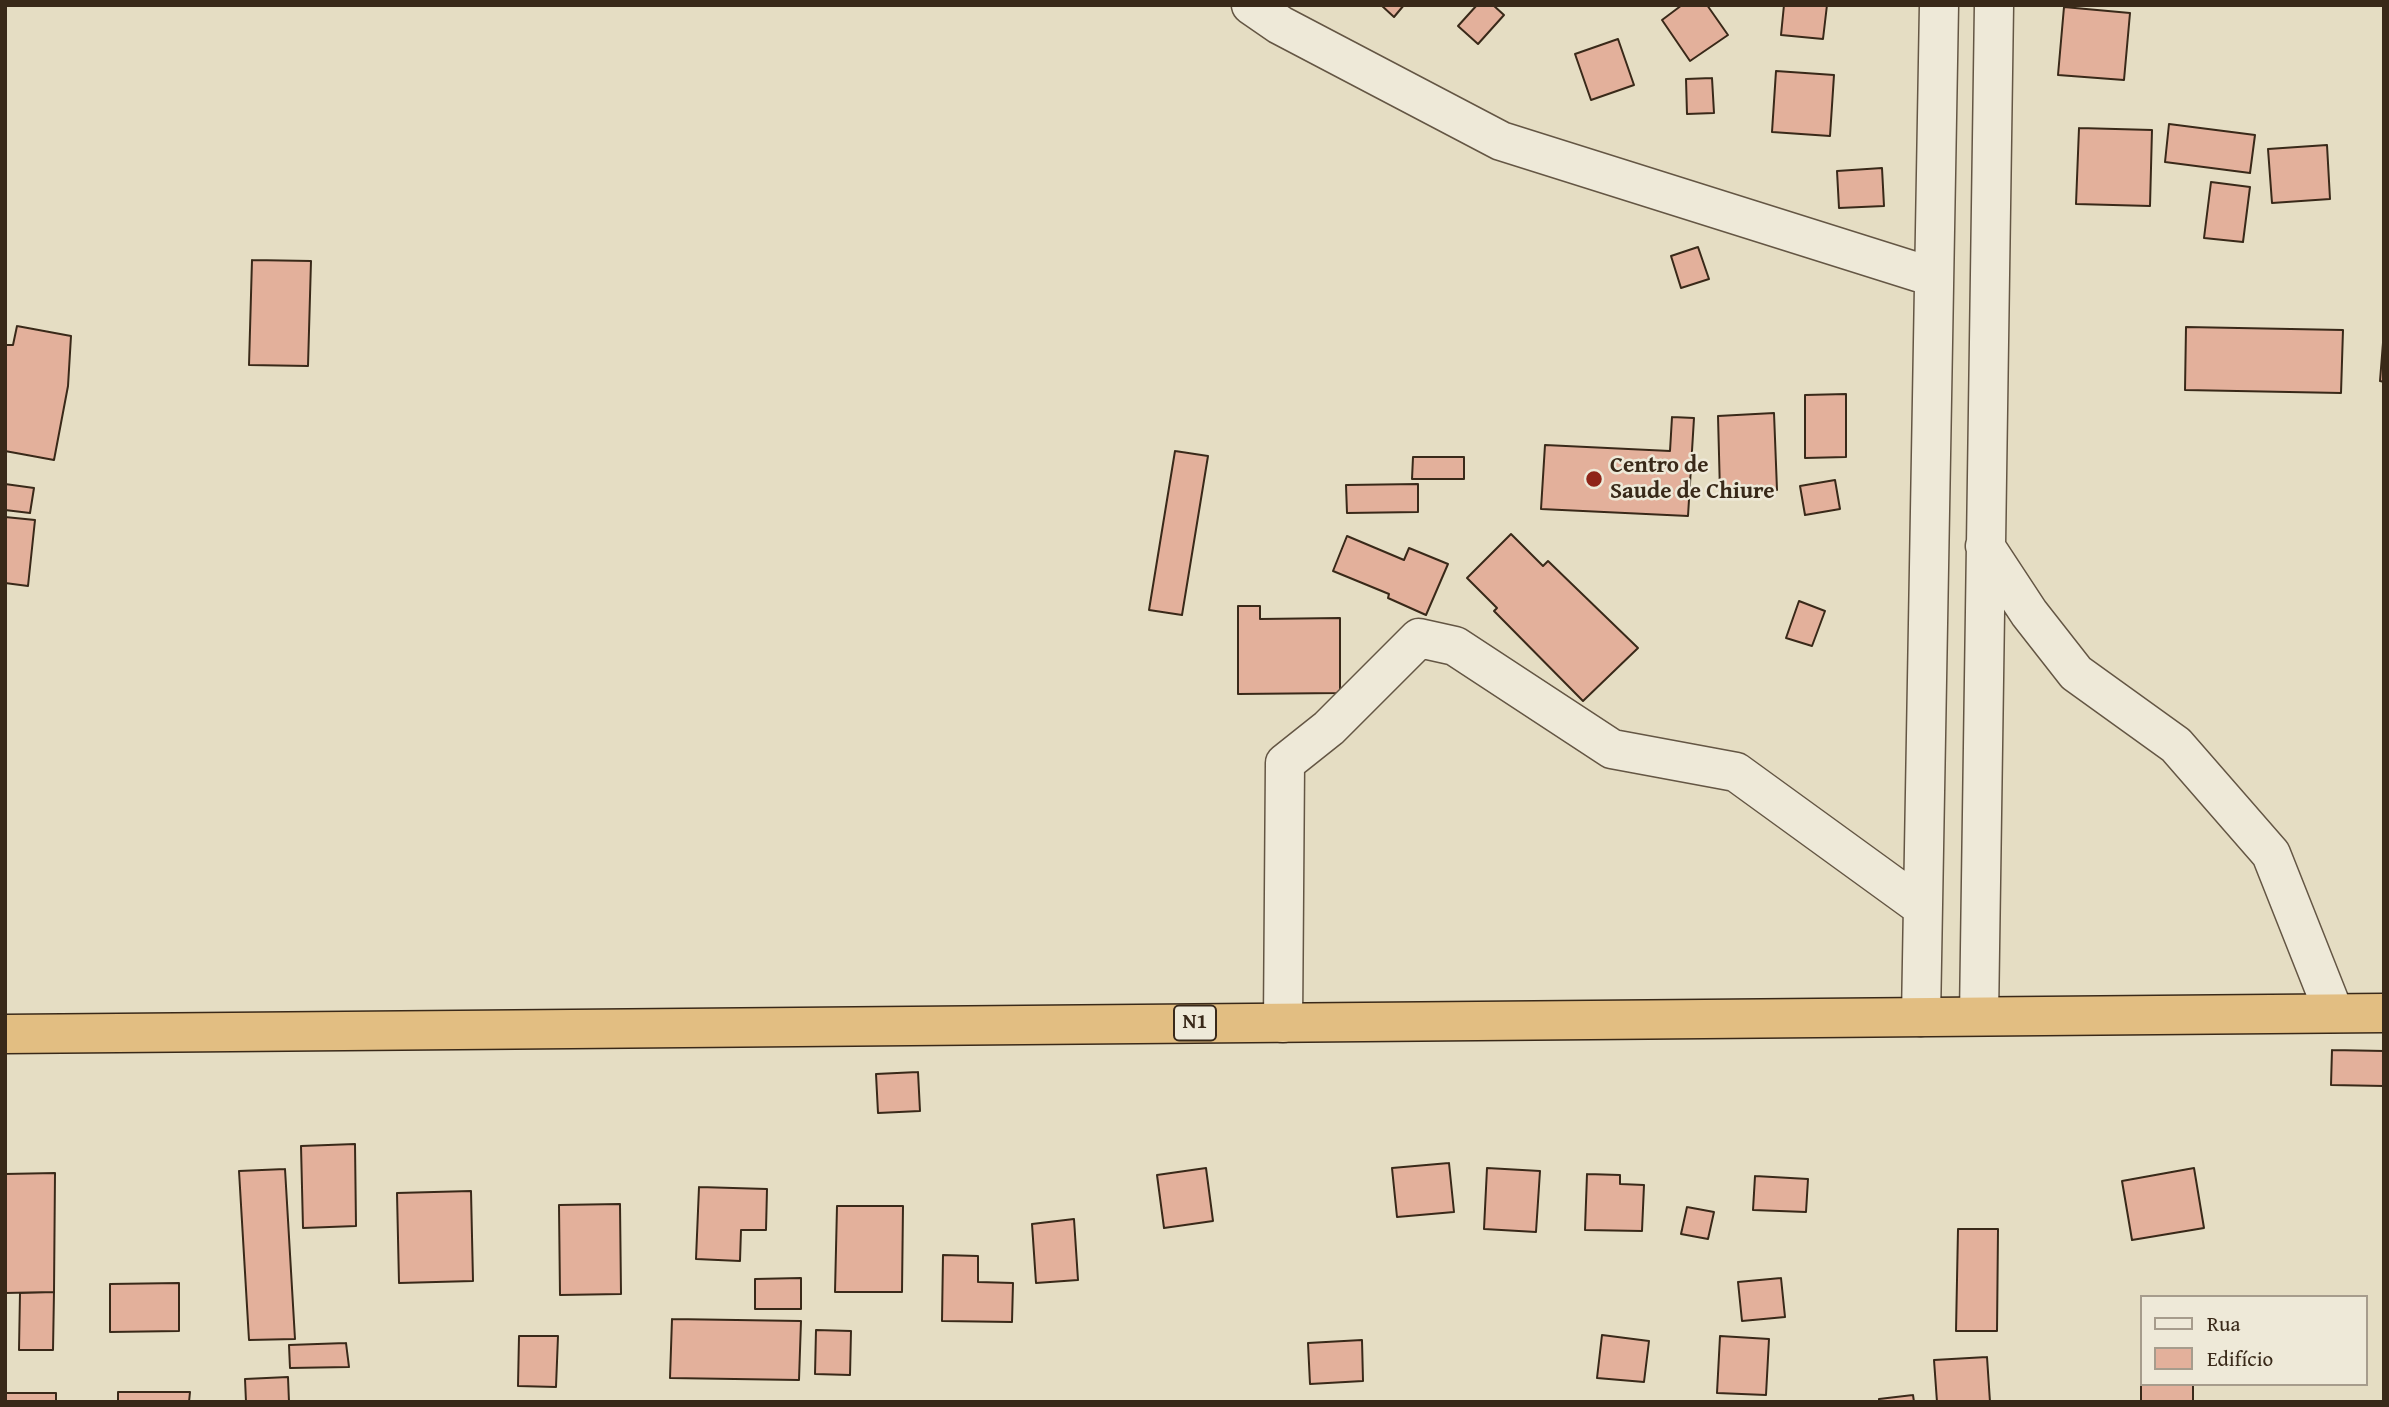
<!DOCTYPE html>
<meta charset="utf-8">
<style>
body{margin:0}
#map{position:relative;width:2389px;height:1407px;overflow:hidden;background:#e5ddc3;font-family:"Gentium Book Plus",serif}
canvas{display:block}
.frame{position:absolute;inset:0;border:7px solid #392919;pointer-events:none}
.legend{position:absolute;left:2140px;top:1295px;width:228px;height:91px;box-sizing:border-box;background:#eee9d8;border:2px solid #a69c8c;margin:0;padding:9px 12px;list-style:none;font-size:21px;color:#392919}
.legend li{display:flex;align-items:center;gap:14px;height:35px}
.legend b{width:35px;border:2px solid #a69c8c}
</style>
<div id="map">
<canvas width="2389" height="1407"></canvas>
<div class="frame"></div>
<ul class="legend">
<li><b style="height:9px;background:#eee9d8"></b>Rua</li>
<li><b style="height:19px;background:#e3b09b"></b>Edifício</li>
</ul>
</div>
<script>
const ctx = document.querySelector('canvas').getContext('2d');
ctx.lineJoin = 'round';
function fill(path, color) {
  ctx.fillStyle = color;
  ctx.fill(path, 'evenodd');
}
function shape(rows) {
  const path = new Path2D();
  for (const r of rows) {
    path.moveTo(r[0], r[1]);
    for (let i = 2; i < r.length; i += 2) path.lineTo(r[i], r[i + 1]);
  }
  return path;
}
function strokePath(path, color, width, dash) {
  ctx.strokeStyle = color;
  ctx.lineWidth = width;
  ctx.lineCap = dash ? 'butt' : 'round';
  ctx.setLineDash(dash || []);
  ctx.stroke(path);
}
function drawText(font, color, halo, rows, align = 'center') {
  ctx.font = font + ' "Gentium Book Plus",serif';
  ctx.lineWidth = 5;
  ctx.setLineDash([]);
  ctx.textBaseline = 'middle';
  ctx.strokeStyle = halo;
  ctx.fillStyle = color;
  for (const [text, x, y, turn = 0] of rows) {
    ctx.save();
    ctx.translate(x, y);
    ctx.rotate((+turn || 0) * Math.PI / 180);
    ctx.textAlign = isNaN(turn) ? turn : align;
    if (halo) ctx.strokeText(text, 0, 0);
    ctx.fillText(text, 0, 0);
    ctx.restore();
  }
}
const building = shape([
 [1381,5,1404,5,1394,17,1381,5],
 [1477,5,1493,5,1504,15,1478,44,1458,26,1477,5],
 [1682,5,1707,5,1728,35,1690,61,1662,20,1682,5],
 [1784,5,1827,5,1823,39,1781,35,1784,5],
 [2064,7,2130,13,2124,80,2058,75,2064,7],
 [1618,39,1634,85,1591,100,1575,54,1618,39],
 [1776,71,1834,75,1830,136,1772,132,1776,71],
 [1712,78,1714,113,1687,114,1686,79,1712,78],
 [2169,124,2255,135,2250,173,2165,162,2169,124],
 [2079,128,2152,130,2150,206,2076,204,2079,128],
 [2327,145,2330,199,2272,203,2268,149,2327,145],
 [1882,168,1884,206,1839,208,1837,171,1882,168],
 [2211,182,2250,187,2243,242,2204,238,2211,182],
 [1698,247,1709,279,1681,288,1671,256,1698,247],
 [252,260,311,261,308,366,249,365,252,260],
 [17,326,71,336,68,386,54,460,5,451,5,345,13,345,17,326],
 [2186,327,2343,330,2341,393,2185,390,2186,327],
 [2384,330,2384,382,2380,381,2384,330],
 [1846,394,1846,457,1805,458,1805,395,1846,394],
 [1774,413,1777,490,1720,492,1718,416,1774,413],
 [1672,417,1694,418,1688,516,1541,509,1545,445,1670,451,1672,417],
 [1175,451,1208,456,1182,615,1149,610,1175,451],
 [1413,457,1464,457,1464,479,1412,479,1413,457],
 [1835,480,1840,509,1805,515,1800,486,1835,480],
 [5,484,34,488,30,513,5,510,5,484],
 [1418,484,1418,512,1347,513,1346,485,1418,484],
 [5,517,35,520,28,586,5,583,5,517],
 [1511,534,1543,566,1548,561,1638,648,1583,701,1494,611,1497,608,1467,578,1511,534],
 [1347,536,1404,560,1409,548,1448,564,1426,615,1388,598,1389,594,1333,571,1347,536],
 [1799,601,1825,611,1812,646,1786,638,1799,601],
 [1238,606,1260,606,1260,619,1340,618,1340,693,1238,694,1238,606],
 [2332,1050,2384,1051,2384,1086,2331,1085,2332,1050],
 [918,1072,920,1111,878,1113,876,1074,918,1072],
 [355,1144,356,1226,303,1228,301,1146,355,1144],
 [1449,1163,1454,1212,1397,1217,1392,1168,1449,1163],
 [1206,1168,1213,1221,1164,1228,1157,1175,1206,1168],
 [1487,1168,1540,1171,1536,1232,1484,1229,1487,1168],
 [2194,1168,2204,1228,2132,1240,2122,1181,2194,1168],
 [285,1169,295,1339,249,1340,239,1171,285,1169],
 [55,1173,54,1292,5,1293,5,1174,55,1173],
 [1587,1174,1620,1175,1620,1184,1644,1185,1642,1231,1585,1230,1587,1174],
 [1755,1176,1808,1179,1806,1212,1753,1210,1755,1176],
 [699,1187,767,1189,766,1230,741,1230,740,1261,696,1259,699,1187],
 [471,1191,473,1281,399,1283,397,1193,471,1191],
 [620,1204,621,1294,560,1295,559,1205,620,1204],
 [837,1206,903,1206,902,1292,835,1292,837,1206],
 [1687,1207,1714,1212,1708,1239,1681,1234,1687,1207],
 [1074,1219,1078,1280,1036,1283,1032,1224,1074,1219],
 [1958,1229,1998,1229,1997,1331,1956,1331,1958,1229],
 [943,1255,978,1256,978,1282,1013,1283,1012,1322,942,1321,943,1255],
 [801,1278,801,1309,755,1309,755,1279,801,1278],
 [1781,1278,1785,1317,1742,1321,1738,1282,1781,1278],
 [179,1283,179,1331,110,1332,110,1284,179,1283],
 [54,1292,53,1350,19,1350,20,1293,54,1292],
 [672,1319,801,1321,799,1380,670,1378,672,1319],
 [816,1330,851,1331,850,1375,815,1374,816,1330],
 [1602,1335,1649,1341,1644,1382,1597,1378,1602,1335],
 [519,1336,558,1336,556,1387,518,1386,519,1336],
 [1720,1336,1769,1339,1766,1395,1717,1393,1720,1336],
 [1362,1340,1363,1381,1310,1384,1308,1343,1362,1340],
 [346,1343,349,1367,290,1368,289,1345,346,1343],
 [1987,1357,1990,1402,1937,1402,1934,1360,1987,1357],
 [288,1377,289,1402,246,1402,245,1379,288,1377],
 [2141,1377,2142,1384,2193,1384,2193,1402,2141,1402,2141,1377],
 [118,1392,190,1392,189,1402,118,1402,118,1392],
 [5,1393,56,1393,56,1402,5,1402,5,1393],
 [1913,1395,1914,1402,1879,1402,1879,1399,1913,1395]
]);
fill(building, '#e3b09b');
strokePath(building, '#392919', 2);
const minor = shape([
 [1251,5,1280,25,1501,141,1933,277],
 [1985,546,2029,613,2076,673,2176,745,2271,854,2334,1013],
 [1979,1016,1994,5],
 [1921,1017,1939,5],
 [1283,1023,1285,763,1329,728,1419,638,1455,646,1612,749,1736,772,1922,907]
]);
const highway = shape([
 [5,1034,2384,1013]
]);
strokePath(minor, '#645644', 41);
strokePath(highway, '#392919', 41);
strokePath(minor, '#eee9d8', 38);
strokePath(highway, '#e2be82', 38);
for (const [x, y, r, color] of [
 [1594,479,9,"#8f2418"]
]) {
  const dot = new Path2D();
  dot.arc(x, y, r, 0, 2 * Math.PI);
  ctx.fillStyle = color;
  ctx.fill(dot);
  strokePath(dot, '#eee9d8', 2.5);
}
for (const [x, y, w] of [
 [1195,1023,42]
]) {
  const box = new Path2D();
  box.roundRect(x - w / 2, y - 17.5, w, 35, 5);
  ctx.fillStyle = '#eee9d8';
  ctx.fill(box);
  strokePath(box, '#392919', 2);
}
drawText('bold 21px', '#392919', null, [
 ["N1",1195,1023]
]);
drawText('bold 23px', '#392919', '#eee9d8', [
 ["Centro de",1610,466],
 ["Saude de Chiure",1610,492]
], 'left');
</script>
